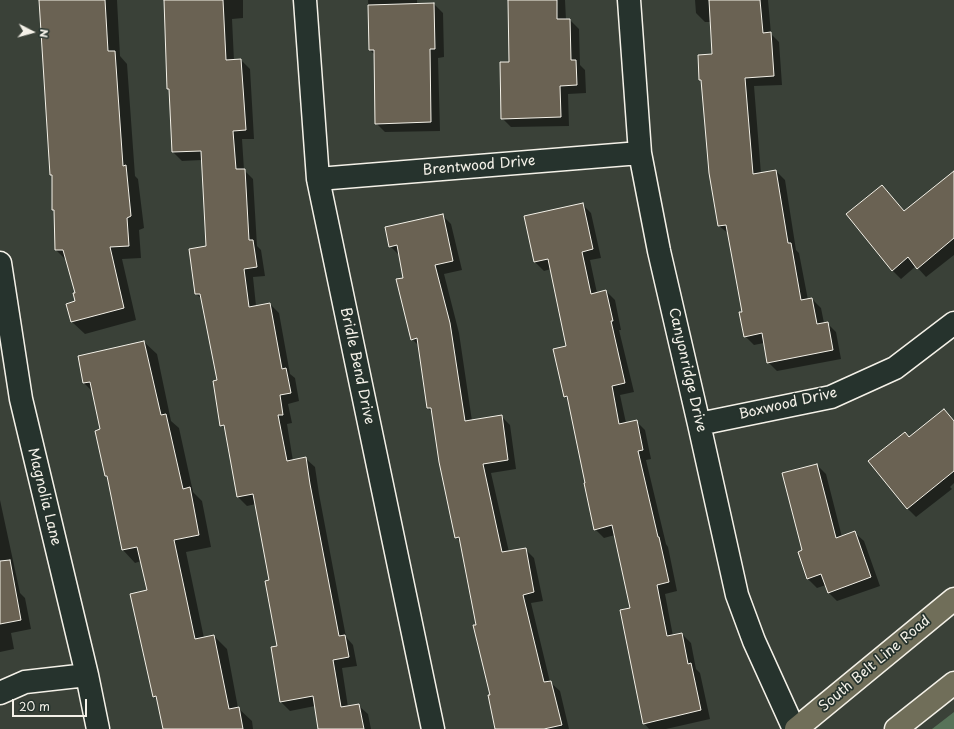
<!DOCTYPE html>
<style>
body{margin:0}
#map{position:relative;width:954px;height:729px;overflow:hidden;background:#3a4138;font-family:"Playpen Sans",sans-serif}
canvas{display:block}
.north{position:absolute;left:12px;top:12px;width:40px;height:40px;-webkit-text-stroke:3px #26332d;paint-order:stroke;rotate:96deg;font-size:11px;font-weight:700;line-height:16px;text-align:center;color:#f4f1e8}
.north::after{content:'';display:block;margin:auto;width:14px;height:18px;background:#f4f1e8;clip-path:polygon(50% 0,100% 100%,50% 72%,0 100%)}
.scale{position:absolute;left:12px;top:699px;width:75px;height:18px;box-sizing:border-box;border:2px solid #f4f1e8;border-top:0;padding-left:5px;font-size:12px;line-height:14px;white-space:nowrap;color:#f4f1e8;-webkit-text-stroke:3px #26332d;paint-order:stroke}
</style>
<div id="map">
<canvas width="954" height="729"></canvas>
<div class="north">N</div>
<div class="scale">20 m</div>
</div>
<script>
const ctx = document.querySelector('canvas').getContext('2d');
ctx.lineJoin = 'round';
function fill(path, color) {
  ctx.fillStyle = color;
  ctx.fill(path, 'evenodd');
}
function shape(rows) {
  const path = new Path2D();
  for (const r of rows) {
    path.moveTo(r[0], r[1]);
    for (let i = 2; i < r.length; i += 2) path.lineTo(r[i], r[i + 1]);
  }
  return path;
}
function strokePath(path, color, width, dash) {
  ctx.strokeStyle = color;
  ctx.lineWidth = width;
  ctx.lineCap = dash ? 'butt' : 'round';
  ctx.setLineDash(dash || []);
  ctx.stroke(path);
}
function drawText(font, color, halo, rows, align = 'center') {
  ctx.font = font + ' "Playpen Sans",sans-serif';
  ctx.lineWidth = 3.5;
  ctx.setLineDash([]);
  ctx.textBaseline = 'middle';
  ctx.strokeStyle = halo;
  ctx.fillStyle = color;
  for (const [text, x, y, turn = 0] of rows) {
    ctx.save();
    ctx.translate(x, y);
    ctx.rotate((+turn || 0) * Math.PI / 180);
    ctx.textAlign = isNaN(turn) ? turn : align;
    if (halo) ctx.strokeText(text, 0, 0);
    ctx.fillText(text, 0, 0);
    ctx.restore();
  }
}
fill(shape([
 [954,712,954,729,932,729]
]), '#577359');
fill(shape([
 [40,0,117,0,120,56,127,64,135,176,138,179,144,228,139,230,141,258,122,259,136,320,85,334,72,322,77,302,76,293,67,261,56,250,55,211,53,210,53,177,51,175],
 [165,0,243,0,243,18,232,19,234,61,241,60,250,69,254,139,242,139,244,170,253,179,257,246,261,250,265,276,253,277,256,306,270,304,279,313,290,374,295,378,299,401,288,404,292,423,287,424,293,461,306,459,315,467,319,494,346,637,353,645,357,666,342,668,348,707,359,706,368,714,371,729,319,729,315,706,290,711,281,702,278,647,270,581,256,504,247,506,238,497,226,430,221,425,218,381,203,300,196,294,207,247,202,160,182,161,173,152],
 [368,0,417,0,417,4,434,4,443,13,444,57,438,58,440,131,385,132,376,123,375,55,370,50],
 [509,0,565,0,566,20,570,20,579,29,580,65,585,70,586,93,568,94,569,126,511,127,502,118,511,63],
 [695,0,768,0,771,34,779,42,782,85,754,86,761,174,776,171,785,180,796,250,799,253,808,300,812,299,821,308,824,323,827,323,836,332,841,359,777,371,768,362,764,343,754,345,745,336,744,312,729,234,719,226,702,82,700,80,699,56,713,55,711,22,705,22,696,13],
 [954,172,954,255,926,277,916,266,901,279,892,270,882,186,905,212],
 [582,204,591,213,601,258,590,260,597,293,606,291,615,300,621,330,619,330,634,392,620,395,626,423,636,421,645,430,651,459,646,460,666,544,668,547,677,591,665,594,673,636,682,634,691,643,696,669,700,673,710,719,666,729,649,729,644,723,632,608,615,535,604,538,595,529,570,401,565,397,567,347,551,269,544,271,535,262,525,217],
 [442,215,451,224,462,270,444,274,459,333,472,421,501,416,510,425,516,469,491,473,509,552,525,549,534,558,543,601,531,603,550,682,560,691,569,729,496,729,491,695,460,542,456,537,432,412,428,408,419,346,412,339,404,278,399,255,390,246],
 [144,342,157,354,171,421,179,428,193,492,202,501,211,547,186,552,204,638,214,636,227,649,238,708,252,721,253,729,164,729,159,701,153,696,148,591,141,561,135,563,123,550,108,478,106,476,101,430,93,392,84,383],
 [944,410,954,421,954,483,950,487,952,489,916,517,908,509,870,461,910,438],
 [817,465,826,474,842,537,855,533,864,541,880,586,837,601,828,592,826,585,817,588,808,579,799,552,803,551],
 [0,500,20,593,25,598,31,629,11,633,14,649,0,652]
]), '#0007');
const building = shape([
 [39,0,105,0,108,51,115,51,123,166,126,165,131,216,127,218,129,246,110,247,124,308,71,322,66,304,75,301,73,293,75,293,63,250,55,250,54,210,52,210,52,175,50,175,39,0],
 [164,0,223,0,226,60,241,59,246,130,233,131,236,169,245,169,249,240,253,240,257,267,244,269,249,307,270,303,282,369,286,368,291,393,280,395,283,415,278,415,287,461,306,457,310,484,339,636,345,635,349,657,333,660,341,707,359,704,364,729,318,729,313,696,280,702,271,647,277,646,265,581,269,580,253,494,237,497,224,425,220,426,213,381,217,380,200,294,195,294,189,249,206,246,201,151,172,152,169,89,167,89,164,0],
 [508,0,557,0,557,19,570,19,571,60,576,60,577,85,560,86,561,117,501,119,500,62,509,62,508,0],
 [709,0,760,0,763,33,771,32,774,76,745,78,753,174,776,170,788,243,791,243,801,300,812,298,817,324,828,322,833,350,767,363,762,333,744,337,739,312,742,312,726,225,718,226,709,173,701,80,699,80,698,55,712,54,709,0],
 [434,3,435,49,430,49,431,122,375,124,374,50,369,50,368,5,434,3],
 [954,171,954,238,917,269,908,257,892,271,846,214,882,185,904,211,954,171],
 [583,203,593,249,582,252,591,294,606,290,613,321,611,321,625,383,612,386,619,424,637,420,643,450,638,451,658,537,659,537,669,582,657,585,667,636,682,633,688,664,691,663,701,710,643,724,620,610,630,608,612,525,594,530,584,483,585,483,567,396,564,397,553,349,566,346,548,259,534,262,524,216,583,203],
 [443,214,453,261,435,265,450,323,465,421,502,415,508,460,483,464,502,552,526,548,534,592,523,595,544,682,551,681,562,725,544,729,495,729,488,695,490,695,473,625,476,625,459,537,455,538,439,462,431,408,427,408,417,338,411,340,396,279,403,278,397,245,389,247,385,227,443,214],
 [144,341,161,415,166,414,183,489,190,487,199,535,174,540,195,639,214,635,229,709,239,707,243,729,163,729,156,696,153,697,130,594,147,590,137,547,122,550,107,476,105,476,95,431,100,429,90,382,83,383,78,356,144,341],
 [944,409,954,421,954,471,907,509,868,461,905,432,909,437,944,409],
 [817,464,836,538,855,531,871,577,828,593,821,574,807,579,798,552,802,550,782,473,817,464],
 [10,560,21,620,0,624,0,561,10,560]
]);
fill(building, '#6a6253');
strokePath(building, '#f4f1e8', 1);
const minor = shape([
 [305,0,318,179,433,729],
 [629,0,640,153,659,251,699,424,737,595,754,641,794,729],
 [318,179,640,153],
 [0,263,21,399,87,675,98,729],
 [699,424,831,397,895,368,954,323],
 [0,693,25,682,87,675]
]);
const primary = shape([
 [796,729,954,599],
 [896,729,954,683]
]);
strokePath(minor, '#f4f1e8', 25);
strokePath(primary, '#f4f1e8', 25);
strokePath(minor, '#26332d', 22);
strokePath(primary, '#706e59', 22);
drawText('14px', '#f4f1e8', '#26332d', [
 ["Brentwood Drive",479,166,-5],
 ["Bridle Bend Drive",357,366,78],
 ["Canyonridge Drive",687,370,77],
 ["Boxwood Drive",788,404,-13],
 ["Magnolia Lane",44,497,76],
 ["South Belt Line Road",875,664,-40]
]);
</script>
